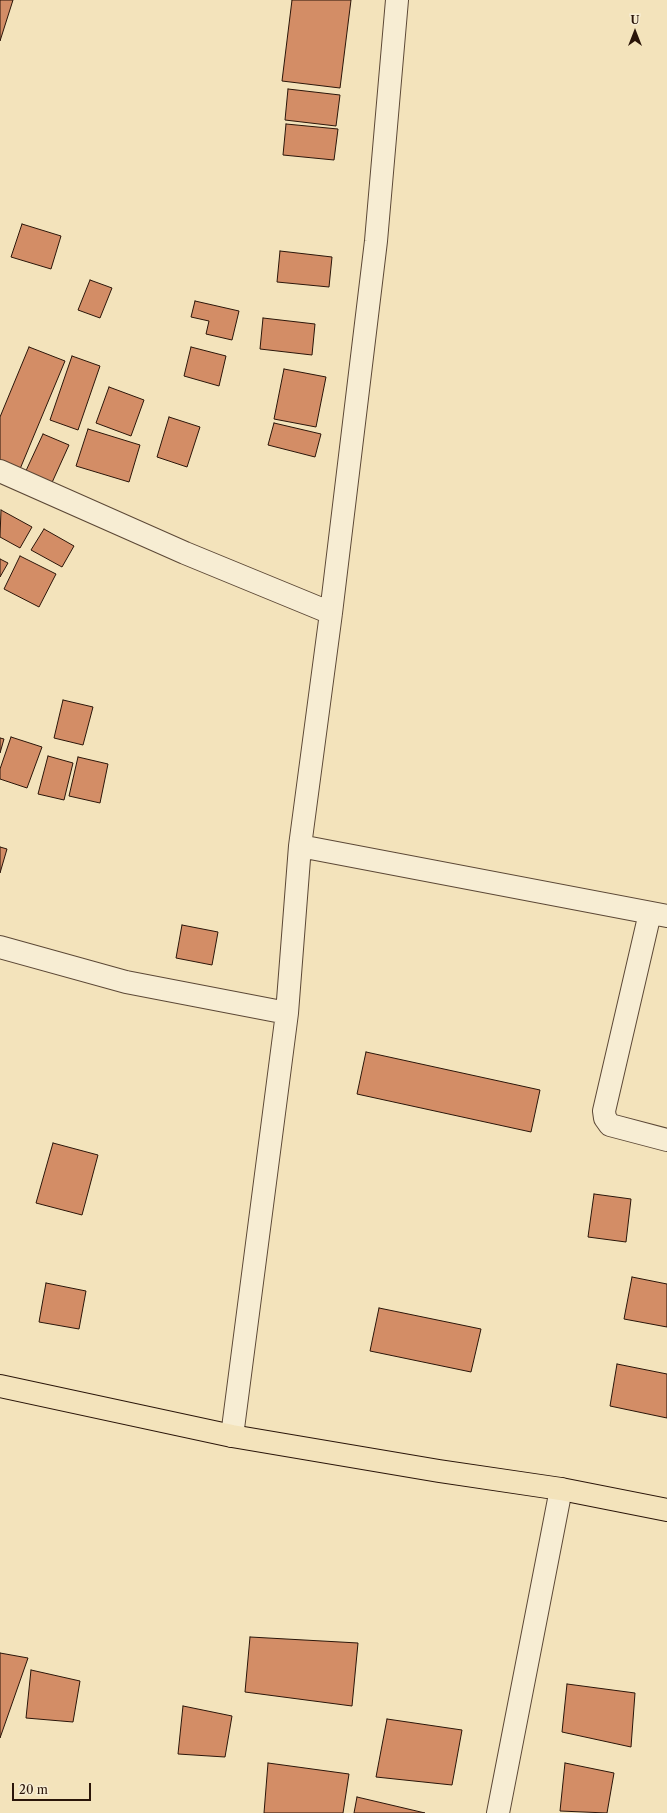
<!DOCTYPE html>
<style>
body{margin:0}
#map{position:relative;width:667px;height:1813px;overflow:hidden;background:#f3e3bb;font-family:"Libre Caslon Text",serif}
canvas{display:block}
.north{position:absolute;left:615px;top:12px;width:40px;height:40px;-webkit-text-stroke:3px #f7edd3;paint-order:stroke;rotate:0deg;font-size:11px;font-weight:700;line-height:16px;text-align:center;color:#2a1509}
.north::after{content:'';display:block;margin:auto;width:14px;height:18px;background:#2a1509;clip-path:polygon(50% 0,100% 100%,50% 72%,0 100%)}
.scale{position:absolute;left:12px;top:1783px;width:79px;height:18px;box-sizing:border-box;border:2px solid #2a1509;border-top:0;padding-left:5px;font-size:12px;line-height:14px;white-space:nowrap;color:#2a1509;-webkit-text-stroke:3px #f7edd3;paint-order:stroke}
</style>
<div id="map">
<canvas width="667" height="1813"></canvas>
<div class="north">U</div>
<div class="scale">20 m</div>
</div>
<script>
const ctx = document.querySelector('canvas').getContext('2d');
ctx.lineJoin = 'round';
function fill(path, color) {
  ctx.fillStyle = color;
  ctx.fill(path, 'evenodd');
}
function shape(rows) {
  const path = new Path2D();
  for (const r of rows) {
    path.moveTo(r[0], r[1]);
    for (let i = 2; i < r.length; i += 2) path.lineTo(r[i], r[i + 1]);
  }
  return path;
}
function strokePath(path, color, width, dash) {
  ctx.strokeStyle = color;
  ctx.lineWidth = width;
  ctx.lineCap = dash ? 'butt' : 'round';
  ctx.setLineDash(dash || []);
  ctx.stroke(path);
}
const building = shape([
 [0,0,13,0,0,41,0,0],
 [292,0,351,0,340,88,282,81,292,0],
 [288,89,340,95,336,126,285,120,288,89],
 [286,124,338,129,334,160,283,155,286,124],
 [22,224,61,236,51,269,11,257,22,224],
 [280,251,332,257,329,287,277,282,280,251],
 [90,280,112,288,100,318,78,310,90,280],
 [195,301,239,311,232,340,206,334,209,321,191,317,195,301],
 [263,318,315,324,312,355,260,349,263,318],
 [29,347,65,361,20,469,0,461,0,417,29,347],
 [191,347,226,356,219,386,184,376,191,347],
 [72,356,100,366,78,430,50,420,72,356],
 [284,369,326,377,316,427,274,419,284,369],
 [109,387,144,400,131,436,96,423,109,387],
 [169,417,200,427,187,467,157,457,169,417],
 [274,423,321,434,315,457,268,445,274,423],
 [88,429,140,445,129,482,76,466,88,429],
 [43,434,69,445,50,487,24,475,43,434],
 [1,510,32,527,20,548,0,537,1,510],
 [44,529,74,546,62,567,31,550,44,529],
 [20,556,56,574,39,607,4,589,20,556],
 [0,559,8,563,0,577,0,559],
 [63,700,93,707,83,745,54,738,63,700],
 [11,737,42,747,27,788,0,779,0,769,11,737],
 [0,738,4,739,0,753,0,738],
 [48,756,73,763,64,800,38,794,48,756],
 [78,757,108,764,100,803,69,796,78,757],
 [0,847,7,849,0,873,0,847],
 [182,925,218,932,212,965,176,958,182,925],
 [366,1052,540,1090,531,1132,357,1094,366,1052],
 [53,1143,98,1155,82,1215,36,1203,53,1143],
 [594,1194,631,1199,626,1242,588,1237,594,1194],
 [632,1277,667,1284,667,1327,624,1319,632,1277],
 [46,1283,86,1291,79,1329,39,1322,46,1283],
 [379,1308,481,1329,471,1372,370,1351,379,1308],
 [617,1364,667,1374,667,1418,610,1406,617,1364],
 [250,1637,358,1643,352,1706,245,1692,250,1637],
 [0,1653,28,1658,0,1738,0,1653],
 [31,1670,80,1681,73,1722,26,1718,31,1670],
 [567,1684,635,1693,631,1747,562,1732,567,1684],
 [183,1706,232,1716,225,1757,178,1754,183,1706],
 [387,1719,462,1730,452,1785,376,1777,387,1719],
 [268,1763,349,1774,343,1813,264,1813,268,1763],
 [565,1763,614,1773,607,1813,560,1811,565,1763],
 [357,1797,425,1813,354,1813,357,1797]
]);
fill(building, '#d38d66');
strokePath(building, '#2a1509', 1);
const minor = shape([
 [0,471,185,553,331,613],
 [300,846,667,916],
 [650,913,604,1111,605,1118,610,1125,667,1140],
 [0,947,126,982,287,1013],
 [232,1436,287,1013,300,846,331,613,376,241,397,0],
 [498,1813,561,1489]
]);
const primary = shape([
 [0,1386,232,1436,439,1471,561,1489,667,1510]
]);
strokePath(minor, '#5c4836', 24);
strokePath(primary, '#2a1509', 24);
strokePath(minor, '#f7edd3', 22);
strokePath(primary, '#f3e3bb', 22);
</script>
